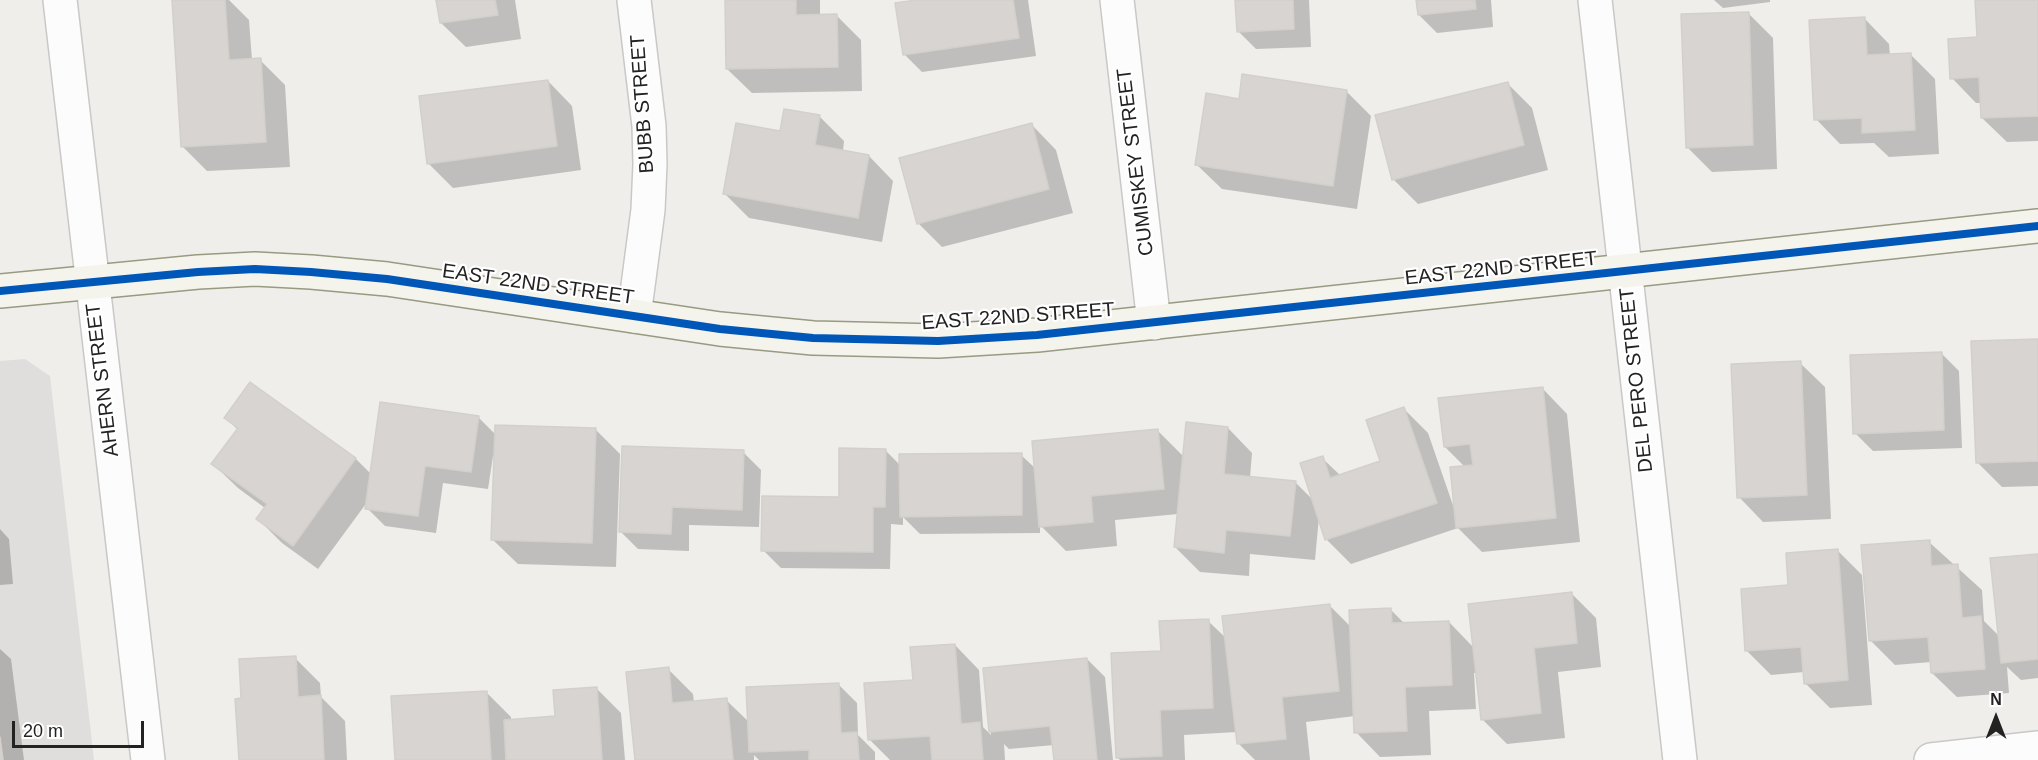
<!DOCTYPE html>
<style>
body{margin:0}
#map{position:relative;width:2038px;height:760px;overflow:hidden;background:#f0eeeb;font-family:Arial,sans-serif}
canvas{display:block}
.north{position:absolute;left:1966px;top:688px;width:60px;height:60px;-webkit-text-stroke:4px #fff;paint-order:stroke;rotate:0deg;font-size:16px;font-weight:700;line-height:24px;text-align:center;color:#222}
.north::after{content:'';display:block;margin:auto;width:21px;height:27px;background:#222;clip-path:polygon(50% 0,100% 100%,50% 72%,0 100%)}
.scale{position:absolute;left:12px;top:721px;width:132px;height:27px;box-sizing:border-box;border:3px solid #222;border-top:0;padding-left:8px;font-size:18px;line-height:21px;white-space:nowrap;color:#222;-webkit-text-stroke:4px #fff;paint-order:stroke}
</style>
<div id="map">
<canvas width="2038" height="760"></canvas>
<div class="north">N</div>
<div class="scale">20 m</div>
</div>
<script>
const ctx = document.querySelector('canvas').getContext('2d');
ctx.lineJoin = 'round';
function fill(path, color) {
  ctx.fillStyle = color;
  ctx.fill(path, 'evenodd');
}
function shape(rows) {
  const path = new Path2D();
  for (const r of rows) {
    path.moveTo(r[0], r[1]);
    for (let i = 2; i < r.length; i += 2) path.lineTo(r[i], r[i + 1]);
  }
  return path;
}
function strokePath(path, color, width, dash) {
  ctx.strokeStyle = color;
  ctx.lineWidth = width;
  ctx.lineCap = dash ? 'butt' : 'round';
  ctx.setLineDash(dash || []);
  ctx.stroke(path);
}
function drawText(font, color, halo, rows, align = 'center') {
  ctx.font = font + ' Arial,sans-serif';
  ctx.lineWidth = 4.5;
  ctx.setLineDash([]);
  ctx.textBaseline = 'middle';
  ctx.strokeStyle = halo;
  ctx.fillStyle = color;
  for (const [text, x, y, turn = 0] of rows) {
    ctx.save();
    ctx.translate(x, y);
    ctx.rotate((+turn || 0) * Math.PI / 180);
    ctx.textAlign = isNaN(turn) ? turn : align;
    if (halo) ctx.strokeText(text, 0, 0);
    ctx.fillText(text, 0, 0);
    ctx.restore();
  }
}
fill(shape([
 [25,359,50,376,94,760,0,760,0,361]
]), '#dfdedc');
fill(shape([
 [174,0,229,0,249,20,252,60,260,60,285,85,290,167,207,171,182,146],
 [437,0,515,0,521,39,466,47,441,23],
 [726,0,820,0,820,16,836,15,861,40,862,91,752,93,727,69],
 [927,0,1028,0,1036,56,922,72,904,54],
 [1237,0,1309,0,1311,47,1256,49,1238,31],
 [1418,0,1491,0,1493,27,1437,33,1419,15],
 [1714,0,1770,0,1770,2,1723,8],
 [1977,0,2038,0,2038,141,2007,142,1982,118,1981,103,1976,103,1952,78,1979,39],
 [1748,13,1773,38,1777,169,1712,172,1687,147],
 [1865,19,1889,44,1890,56,1911,55,1935,79,1939,154,1889,157,1874,143,1840,144,1816,119],
 [548,81,572,106,581,170,453,188,428,163],
 [1507,83,1532,108,1548,170,1418,204,1393,179],
 [1346,91,1371,116,1357,209,1222,189,1197,165,1240,100],
 [820,117,844,141,843,151,869,156,893,181,882,242,749,218,725,194,782,133],
 [1032,125,1056,150,1073,213,942,247,918,223],
 [2038,340,2038,486,2002,487,1978,463],
 [1941,353,1959,371,1962,448,1873,451,1855,433],
 [1800,363,1825,387,1831,519,1763,522,1739,497],
 [250,384,356,459,371,474,478,417,496,435,595,429,620,454,616,567,518,564,493,540,495,456,493,456,488,489,443,483,436,533,385,526,367,508,368,501,318,569,282,543,258,519,265,508,238,488,213,464,238,430,226,418],
 [1543,389,1567,414,1580,542,1482,552,1458,528,1351,564,1326,539,1319,517,1315,560,1250,554,1249,576,1200,572,1175,547,1178,514,1115,520,1117,546,1066,551,1040,525,1040,533,920,534,903,517,903,525,891,524,890,569,781,568,763,550,840,499,885,450,901,466,1021,455,1036,469,1158,431,1184,457,1228,428,1252,453,1250,478,1295,482,1313,500,1322,458,1341,476,1382,462,1404,409,1428,433,1455,511,1465,467,1445,447],
 [743,452,761,470,759,527,689,525,689,551,638,549,620,531],
 [0,529,9,539,13,584,0,585],
 [1929,542,1982,590,1984,621,2000,637,2038,555,2038,678,2021,680,2007,667,2009,693,1957,697,1932,673,1931,662,1895,665,1870,640],
 [1837,550,1862,575,1872,705,1830,708,1805,683,1804,672,1771,675,1746,650,1790,587],
 [1572,594,1596,618,1601,667,1558,672,1565,738,1507,744,1482,719,1477,673,1474,673,1476,709,1429,711,1431,755,1380,757,1356,732,1355,716,1306,722,1310,760,1255,760,1238,743,1237,732,1184,735,1185,760,1120,760,1117,757,1162,652,1208,621,1226,638,1329,605,1351,627,1391,610,1405,624,1449,622,1474,648],
 [955,645,979,670,983,727,991,735,985,669,1087,659,1105,677,1113,760,1055,760,1054,745,1009,749,1004,744,1005,760,890,760,869,739,914,681],
 [0,649,11,659,24,760,0,760],
 [295,658,320,683,321,697,345,721,347,760,240,760,243,699],
 [668,669,693,694,694,703,726,700,749,722,839,685,857,703,858,735,875,752,875,760,759,760,754,755,754,760,637,760],
 [597,689,621,713,625,760,396,760,486,692,511,717,511,721,557,718]
]), '#0003');
const building = shape([
 [172,0,225,0,229,60,261,58,266,142,181,147,172,0],
 [436,0,495,0,498,15,440,23,436,0],
 [725,0,796,0,796,15,837,14,838,67,726,69,725,0],
 [916,0,1013,0,1019,38,903,55,895,3,916,0],
 [1235,0,1293,0,1294,29,1237,32,1235,0],
 [1416,0,1475,0,1476,9,1418,15,1416,0],
 [1975,0,2038,0,2038,116,1981,118,1979,77,1950,79,1948,39,1977,37,1975,0],
 [1749,12,1753,145,1686,148,1681,14,1749,12],
 [1865,17,1867,55,1911,53,1915,130,1862,133,1862,118,1814,120,1809,20,1865,17],
 [1242,74,1347,90,1333,186,1195,165,1206,93,1239,99,1242,74],
 [548,80,557,146,427,164,419,96,548,80],
 [1508,82,1524,145,1392,180,1375,115,1508,82],
 [784,109,820,115,815,145,869,155,858,218,723,194,736,123,780,131,784,109],
 [1032,123,1049,189,917,224,899,158,1032,123],
 [2038,339,2038,461,1976,463,1971,341,2038,339],
 [1942,352,1944,430,1853,434,1850,355,1942,352],
 [1801,361,1807,495,1737,498,1731,364,1801,361],
 [250,382,356,458,293,546,256,519,267,504,211,464,238,428,224,418,250,382],
 [1543,387,1556,518,1456,528,1450,467,1473,465,1470,444,1444,447,1438,398,1543,387],
 [380,402,479,416,471,472,425,466,418,516,365,509,380,402],
 [1404,407,1437,503,1325,540,1300,463,1323,456,1330,478,1380,461,1366,420,1404,407],
 [1186,422,1228,427,1224,474,1296,481,1290,536,1226,530,1224,553,1174,547,1186,422],
 [495,425,596,428,592,543,491,540,495,425],
 [1158,429,1164,489,1091,496,1093,522,1039,527,1032,441,1158,429],
 [622,446,744,450,742,510,672,507,671,534,619,532,622,446],
 [839,448,886,449,885,507,873,507,873,552,761,551,762,496,839,497,839,448],
 [1022,453,1022,515,900,517,899,454,1022,453],
 [1930,540,1931,566,1958,564,1962,618,1981,616,1985,669,1931,673,1928,637,1869,641,1861,545,1930,540],
 [1838,549,1848,680,1804,684,1801,647,1745,651,1741,589,1788,585,1786,553,1838,549],
 [2038,554,2038,659,2001,663,1990,558,2038,554],
 [1572,592,1577,643,1534,648,1541,713,1481,720,1468,604,1572,592],
 [1330,604,1339,691,1282,697,1286,739,1237,744,1222,616,1330,604],
 [1391,608,1392,623,1449,621,1452,685,1405,687,1407,731,1354,733,1349,610,1391,608],
 [1209,619,1213,708,1160,710,1162,756,1116,758,1111,653,1161,651,1159,621,1209,619],
 [955,644,961,724,980,722,983,760,932,760,930,736,868,740,864,683,913,680,910,647,955,644],
 [296,656,298,697,321,695,324,760,239,760,235,699,241,698,239,659,296,656],
 [1087,658,1097,760,1054,760,1050,726,989,732,983,668,1087,658],
 [669,667,672,703,727,698,733,760,635,760,626,672,669,667],
 [839,683,841,733,857,732,859,760,809,760,809,750,749,752,746,687,839,683],
 [597,687,602,760,506,760,504,720,555,716,553,690,597,687],
 [487,691,491,760,395,760,391,696,487,691],
 [0,737,3,760,0,760,0,737]
]);
fill(building, '#d7d4d2');
strokePath(building, '#d3d0cc', 1.5);
const street = shape([
 [60,0,148,760],
 [1117,0,1154,323],
 [1595,0,1680,760],
 [634,316,648,210,650,164,649,126,634,0],
 [1931,760,2038,748]
]);
const secondary = shape([
 [0,291,198,272,255,269,311,272,387,279,720,329,813,338,938,341,1037,335,2038,226]
]);
strokePath(street, '#c9c8c7', 36);
strokePath(secondary, '#999a82', 36);
strokePath(street, '#fdfcfc', 33);
strokePath(secondary, '#f4f4ed', 33);
strokePath(shape([
 [0,291,198,272,255,269,311,272,387,279,720,329,813,338,938,341,1037,335,2038,226]
]), '#0057b8', 8);
drawText('20px', '#222', '#fff', [
 ["BUBB STREET",643,104,-94],
 ["CUMISKEY STREET",1136,162,-97],
 ["EAST 22ND STREET",1501,269,-6],
 ["EAST 22ND STREET",538,285,8],
 ["EAST 22ND STREET",1018,317,-4],
 ["AHERN STREET",103,380,-97],
 ["DEL PERO STREET",1637,380,-96]
]);
</script>
